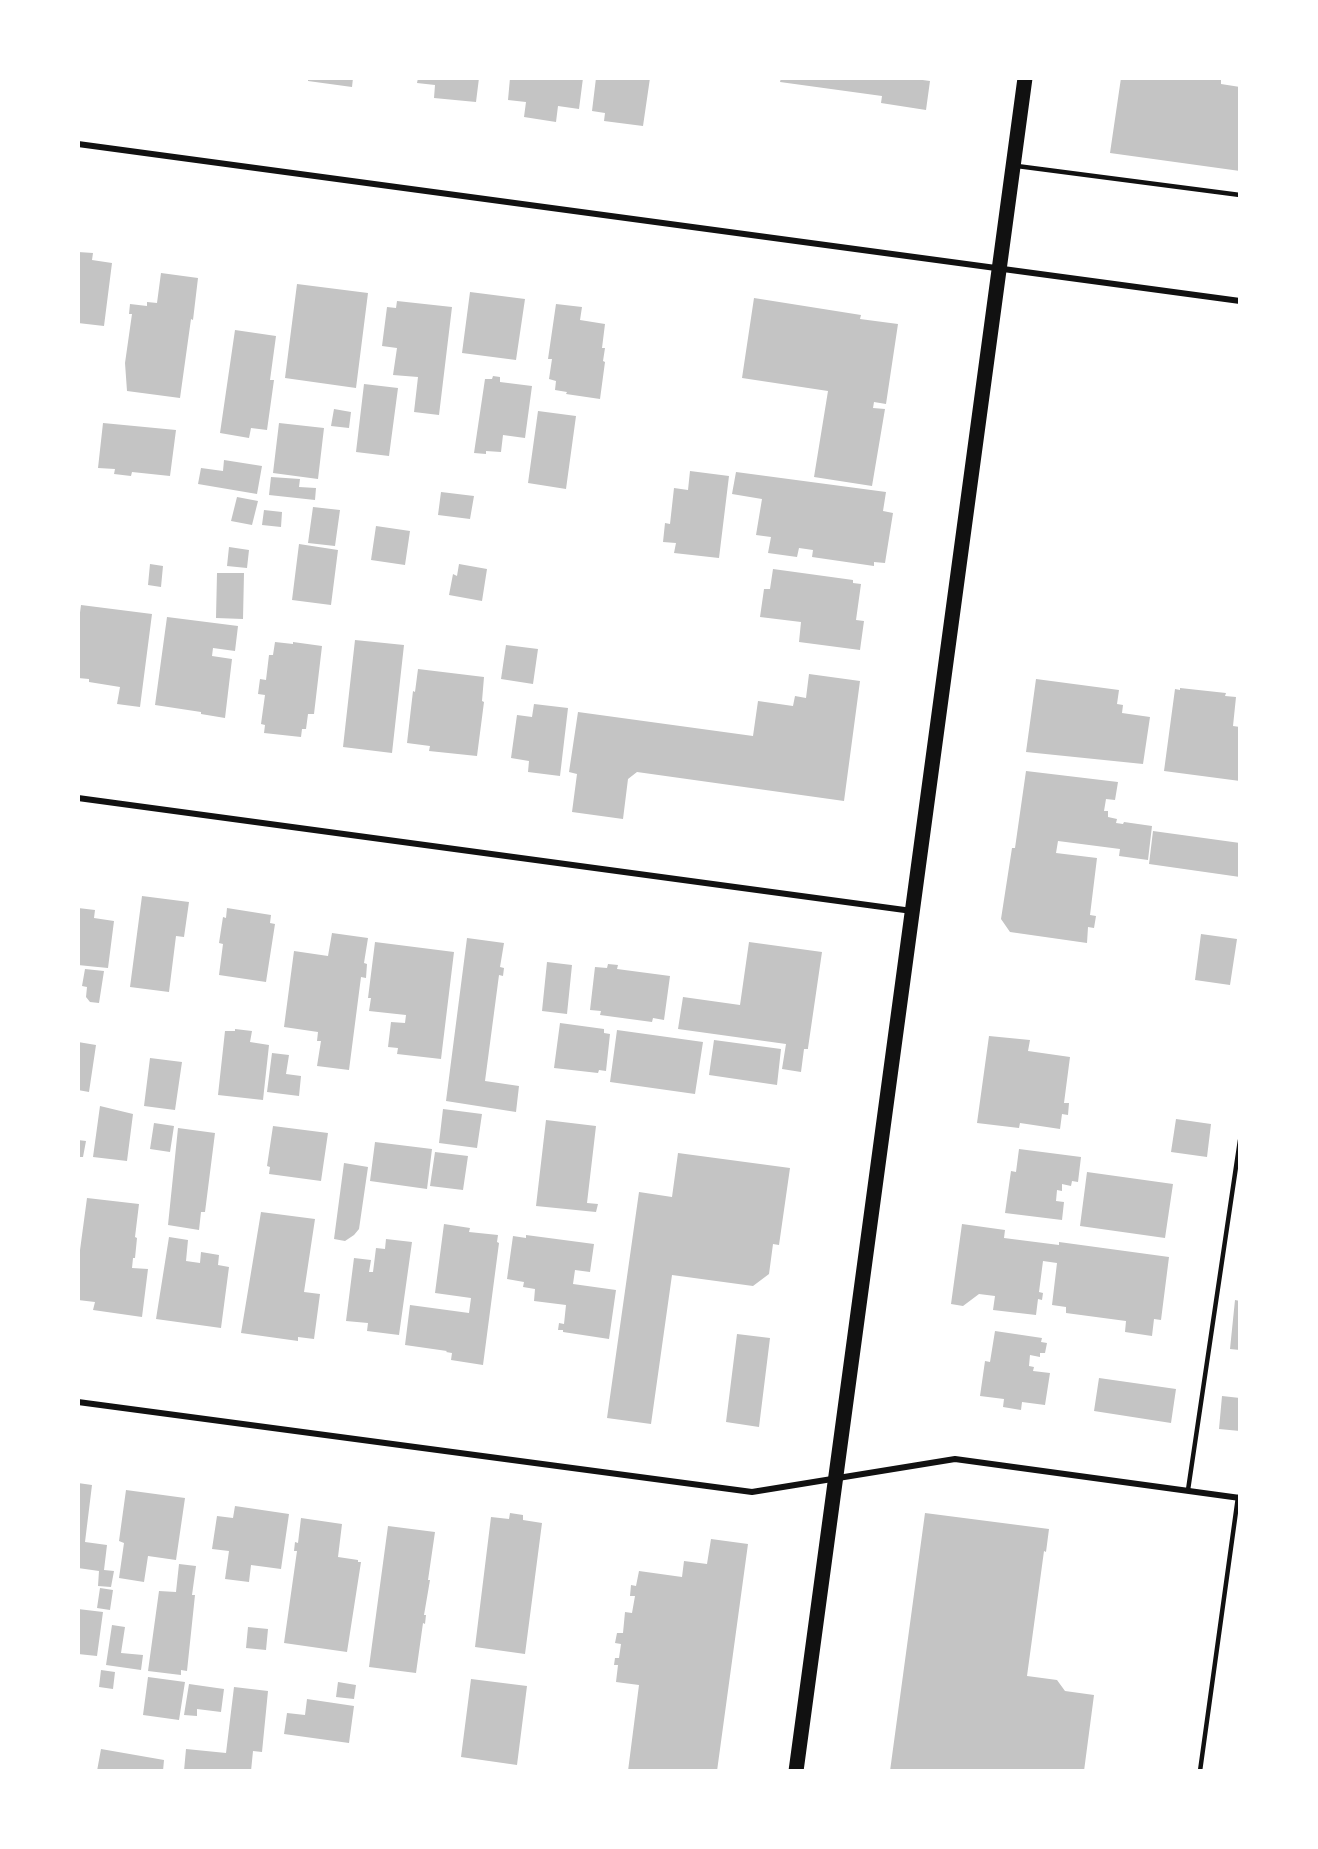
<!DOCTYPE html>
<style>
body{margin:0}
#map{position:relative;width:1318px;height:1849px;overflow:hidden;background:#fff;font-family:"Libre Baskerville",serif}
canvas{display:block}
.frame{position:absolute;inset:0;border:80px solid #fff;pointer-events:none}
</style>
<div id="map">
<canvas width="1318" height="1849"></canvas>
<div class="frame"></div>
</div>
<script>
const ctx = document.querySelector('canvas').getContext('2d');
ctx.lineJoin = 'round';
function fill(path, color) {
  ctx.fillStyle = color;
  ctx.fill(path, 'evenodd');
}
function shape(rows) {
  const path = new Path2D();
  for (const r of rows) {
    path.moveTo(r[0], r[1]);
    for (let i = 2; i < r.length; i += 2) path.lineTo(r[i], r[i + 1]);
  }
  return path;
}
function strokePath(path, color, width, dash) {
  ctx.strokeStyle = color;
  ctx.lineWidth = width;
  ctx.lineCap = dash ? 'butt' : 'round';
  ctx.setLineDash(dash || []);
  ctx.stroke(path);
}
fill(shape([
 [308,78,353,78,352,87,308,81],
 [418,78,479,78,476,102,434,98,435,85,417,83],
 [510,78,583,78,579,109,558,106,556,122,524,117,526,102,508,100],
 [596,78,650,78,643,126,604,121,605,113,592,111],
 [781,78,908,78,930,81,926,110,881,103,882,96,780,82],
 [1121,78,1167,78,1184,80,1185,78,1221,78,1221,84,1240,87,1240,171,1110,153],
 [78,252,93,253,92,260,112,263,104,326,78,323],
 [161,273,198,278,193,320,191,319,180,398,127,391,125,363,132,314,129,314,130,304,147,306,147,302,157,303],
 [297,284,368,293,356,388,285,378],
 [470,292,525,299,516,360,462,353],
 [754,298,861,315,860,319,898,324,886,404,874,402,873,408,885,409,872,486,814,477,828,391,742,378],
 [397,301,452,307,439,415,414,412,418,377,393,375,397,348,382,346,387,307,396,308],
 [556,304,582,307,580,320,605,324,602,348,605,348,603,361,605,362,600,399,566,394,567,392,555,390,556,381,549,379,552,359,548,359],
 [235,330,276,336,270,380,274,380,267,430,251,428,249,438,220,433],
 [493,376,500,377,500,382,532,386,525,438,503,435,501,452,486,451,486,454,474,453,485,379,492,379],
 [364,384,398,388,389,456,356,452],
 [334,409,351,412,349,428,331,426],
 [538,411,576,416,566,489,528,483],
 [103,423,176,430,170,476,132,472,131,476,114,474,115,469,98,468],
 [279,423,324,428,318,479,273,473],
 [224,460,262,466,257,494,198,484,201,468,223,471],
 [690,471,729,476,719,558,674,553,676,543,663,542,665,523,670,524,674,488,688,490],
 [736,472,886,492,883,511,893,513,885,563,874,562,874,566,812,557,813,550,799,548,797,557,768,553,771,537,756,535,762,499,732,494],
 [271,477,300,479,299,487,316,488,315,500,269,495],
 [441,492,474,496,470,519,438,515],
 [237,497,258,501,252,525,231,521],
 [313,507,340,510,335,546,308,543],
 [264,510,282,512,281,527,262,525],
 [376,526,410,531,405,565,371,560],
 [299,544,338,550,331,605,292,600],
 [229,547,249,550,247,568,227,566],
 [150,564,163,566,161,587,148,585],
 [459,564,487,569,482,601,449,595,453,574,457,576],
 [773,569,853,580,853,583,861,584,856,620,864,621,860,650,799,642,801,622,760,617,764,589,770,589],
 [217,573,244,573,243,619,216,618],
 [81,605,152,614,140,707,117,704,120,687,89,682,89,679,78,678,78,628],
 [167,617,238,626,235,651,213,648,212,656,232,659,225,718,201,714,201,712,155,705],
 [355,640,404,645,392,753,343,747],
 [275,642,293,644,293,642,322,646,314,714,308,714,306,729,302,729,301,737,264,733,265,725,261,724,265,695,258,694,260,679,266,680,269,655,273,655],
 [506,645,538,649,533,684,501,679],
 [418,669,484,677,482,701,484,702,477,756,429,751,430,746,407,743,413,691,415,692],
 [809,674,860,681,844,801,637,772,628,779,623,819,572,812,577,774,569,772,578,712,753,736,758,701,793,706,795,696,806,698],
 [1036,679,1119,690,1117,704,1123,705,1122,713,1150,717,1143,764,1026,752],
 [1180,688,1226,693,1225,696,1236,697,1233,726,1240,727,1238,749,1240,749,1240,781,1164,771,1175,689,1180,690],
 [534,704,568,708,560,776,528,772,529,761,511,758,517,715,532,717],
 [1026,771,1118,782,1115,800,1106,799,1104,811,1108,811,1108,817,1117,819,1116,823,1123,824,1124,822,1152,826,1148,860,1119,856,1120,849,1058,841,1056,853,1097,858,1090,915,1096,916,1094,928,1088,927,1087,943,1010,932,1001,919,1012,848,1015,848],
 [1153,831,1240,843,1240,877,1149,864],
 [142,896,189,902,184,937,176,936,169,992,130,987],
 [78,908,95,910,94,918,114,921,108,968,78,965],
 [227,908,271,915,270,923,275,924,266,982,219,975,223,944,219,943,223,917,226,918],
 [332,933,368,938,364,963,367,964,366,978,361,977,349,1070,317,1066,321,1041,317,1041,318,1032,284,1027,294,951,328,956],
 [1201,934,1237,939,1230,985,1195,980],
 [467,938,504,943,500,967,504,968,503,976,499,975,485,1081,519,1086,516,1112,446,1101],
 [375,942,454,952,441,1059,397,1054,398,1048,388,1047,391,1022,405,1023,406,1015,369,1011,371,998,368,998],
 [749,942,822,952,808,1048,808,1049,804,1049,801,1072,782,1069,786,1044,678,1029,683,997,740,1005],
 [547,962,572,965,567,1014,542,1011],
 [608,964,618,965,617,969,670,976,664,1020,653,1018,652,1022,600,1015,601,1011,590,1010,595,967,607,968],
 [85,969,104,971,99,1003,90,1002,86,997,87,987,82,986],
 [560,1023,604,1029,604,1033,610,1034,606,1071,599,1070,598,1073,554,1068],
 [235,1029,252,1031,250,1042,269,1045,263,1100,218,1095,225,1031,235,1031],
 [617,1030,703,1042,695,1094,610,1082],
 [989,1036,1030,1040,1028,1051,1070,1057,1064,1103,1069,1103,1068,1115,1062,1114,1060,1129,1020,1123,1019,1128,977,1123],
 [714,1040,781,1049,777,1085,709,1075],
 [78,1042,96,1045,89,1092,78,1090],
 [272,1053,289,1055,286,1074,301,1076,299,1096,267,1092],
 [150,1058,182,1062,175,1110,144,1106],
 [100,1106,133,1114,127,1161,93,1157],
 [443,1109,482,1114,477,1148,439,1143],
 [1176,1119,1211,1124,1207,1157,1171,1152],
 [546,1120,596,1126,587,1203,598,1204,596,1212,536,1206],
 [154,1123,174,1126,170,1152,150,1149],
 [273,1126,328,1133,321,1181,269,1174,270,1167,267,1166],
 [178,1128,215,1133,205,1212,201,1212,199,1230,168,1225],
 [78,1140,86,1141,83,1157,78,1157],
 [375,1142,432,1149,427,1189,370,1181],
 [1019,1149,1081,1157,1078,1182,1072,1181,1071,1186,1062,1184,1062,1191,1057,1190,1056,1201,1064,1202,1062,1220,1005,1213,1011,1171,1016,1172],
 [435,1152,468,1156,463,1190,430,1186],
 [678,1153,790,1168,779,1245,773,1244,769,1274,753,1286,672,1275,651,1424,607,1418,639,1192,672,1197],
 [344,1163,368,1167,359,1229,354,1235,345,1241,334,1239],
 [1087,1172,1173,1184,1165,1238,1080,1226],
 [87,1198,139,1204,135,1237,137,1238,135,1258,133,1258,132,1268,148,1269,142,1317,93,1310,95,1302,78,1300,78,1265],
 [261,1212,315,1219,304,1292,320,1294,314,1339,298,1337,298,1341,241,1333],
 [444,1224,470,1228,469,1232,498,1235,497,1242,499,1243,483,1365,451,1360,452,1353,446,1352,447,1351,405,1345,410,1305,469,1313,471,1298,435,1293],
 [962,1224,1005,1230,1004,1238,1059,1245,1059,1242,1169,1257,1161,1320,1154,1319,1152,1336,1125,1332,1126,1321,1066,1313,1066,1307,1052,1305,1057,1263,1043,1261,1039,1292,1043,1293,1042,1300,1038,1299,1036,1315,993,1310,995,1296,979,1294,963,1306,951,1304],
 [526,1235,594,1244,590,1272,575,1270,573,1284,616,1290,609,1339,563,1332,563,1330,558,1330,559,1323,564,1324,566,1305,534,1301,535,1289,523,1287,524,1282,507,1279,513,1236,526,1238],
 [169,1237,188,1240,186,1261,200,1263,201,1252,219,1255,218,1265,229,1267,221,1328,156,1319],
 [386,1239,412,1242,399,1335,367,1331,368,1323,346,1321,354,1258,371,1260,369,1272,373,1272,376,1248,385,1249],
 [1235,1300,1240,1301,1240,1350,1230,1349],
 [995,1331,1042,1338,1041,1342,1047,1343,1045,1353,1040,1353,1040,1357,1030,1355,1029,1366,1034,1367,1033,1371,1050,1373,1045,1405,1022,1402,1021,1410,1003,1407,1004,1399,980,1396,985,1361,990,1362],
 [737,1334,770,1338,759,1427,726,1422],
 [1099,1378,1176,1389,1171,1423,1094,1411],
 [1222,1396,1240,1398,1240,1431,1219,1429],
 [78,1483,92,1485,85,1542,107,1545,104,1570,114,1571,111,1587,98,1586,99,1571,78,1568],
 [126,1490,185,1498,176,1560,148,1556,144,1582,119,1578,124,1543,119,1541],
 [235,1506,289,1514,281,1569,251,1565,249,1582,225,1579,229,1551,212,1549,217,1516,233,1518],
 [510,1513,523,1515,523,1520,542,1523,525,1654,475,1647,491,1517,509,1519],
 [925,1513,1049,1529,1046,1552,1044,1551,1027,1676,1057,1680,1065,1691,1094,1695,1084,1771,890,1771],
 [301,1518,342,1524,338,1557,358,1560,358,1562,361,1562,347,1652,284,1643,297,1551,294,1551,295,1542,298,1543],
 [388,1526,435,1532,428,1580,430,1580,424,1615,426,1615,425,1624,423,1623,416,1673,369,1667],
 [711,1539,748,1544,717,1771,628,1771,639,1685,616,1682,618,1665,614,1665,615,1658,619,1658,621,1644,615,1643,617,1633,623,1633,625,1612,632,1613,635,1596,630,1596,631,1585,636,1586,639,1571,682,1577,684,1561,707,1564],
 [179,1564,196,1566,192,1595,195,1595,187,1671,181,1670,181,1675,148,1671,159,1591,176,1592],
 [100,1588,113,1590,110,1610,97,1608],
 [78,1609,103,1612,97,1656,78,1654],
 [112,1625,125,1627,121,1653,143,1655,141,1670,106,1665],
 [248,1627,268,1629,266,1650,246,1648],
 [101,1670,115,1672,113,1689,99,1687],
 [148,1677,185,1682,179,1720,143,1715],
 [471,1679,527,1686,517,1765,461,1757],
 [338,1682,356,1685,354,1699,336,1697],
 [189,1684,224,1689,221,1712,197,1709,197,1716,184,1715],
 [234,1687,268,1691,262,1752,253,1751,251,1771,184,1771,186,1749,226,1753],
 [307,1699,354,1706,349,1743,284,1734,287,1713,305,1715],
 [101,1749,164,1760,163,1771,97,1771]
]), '#c4c4c4');
strokePath(shape([
 [1017,166,1240,195],
 [1188,1490,1240,1140],
 [1200,1771,1238,1497]
]), '#111', 4.5);
strokePath(shape([
 [78,144,1240,301],
 [78,798,912,911],
 [78,1402,752,1492,955,1459,1240,1498]
]), '#111', 6);
strokePath(shape([
 [796,1771,1025,78]
]), '#111', 15);
</script>
